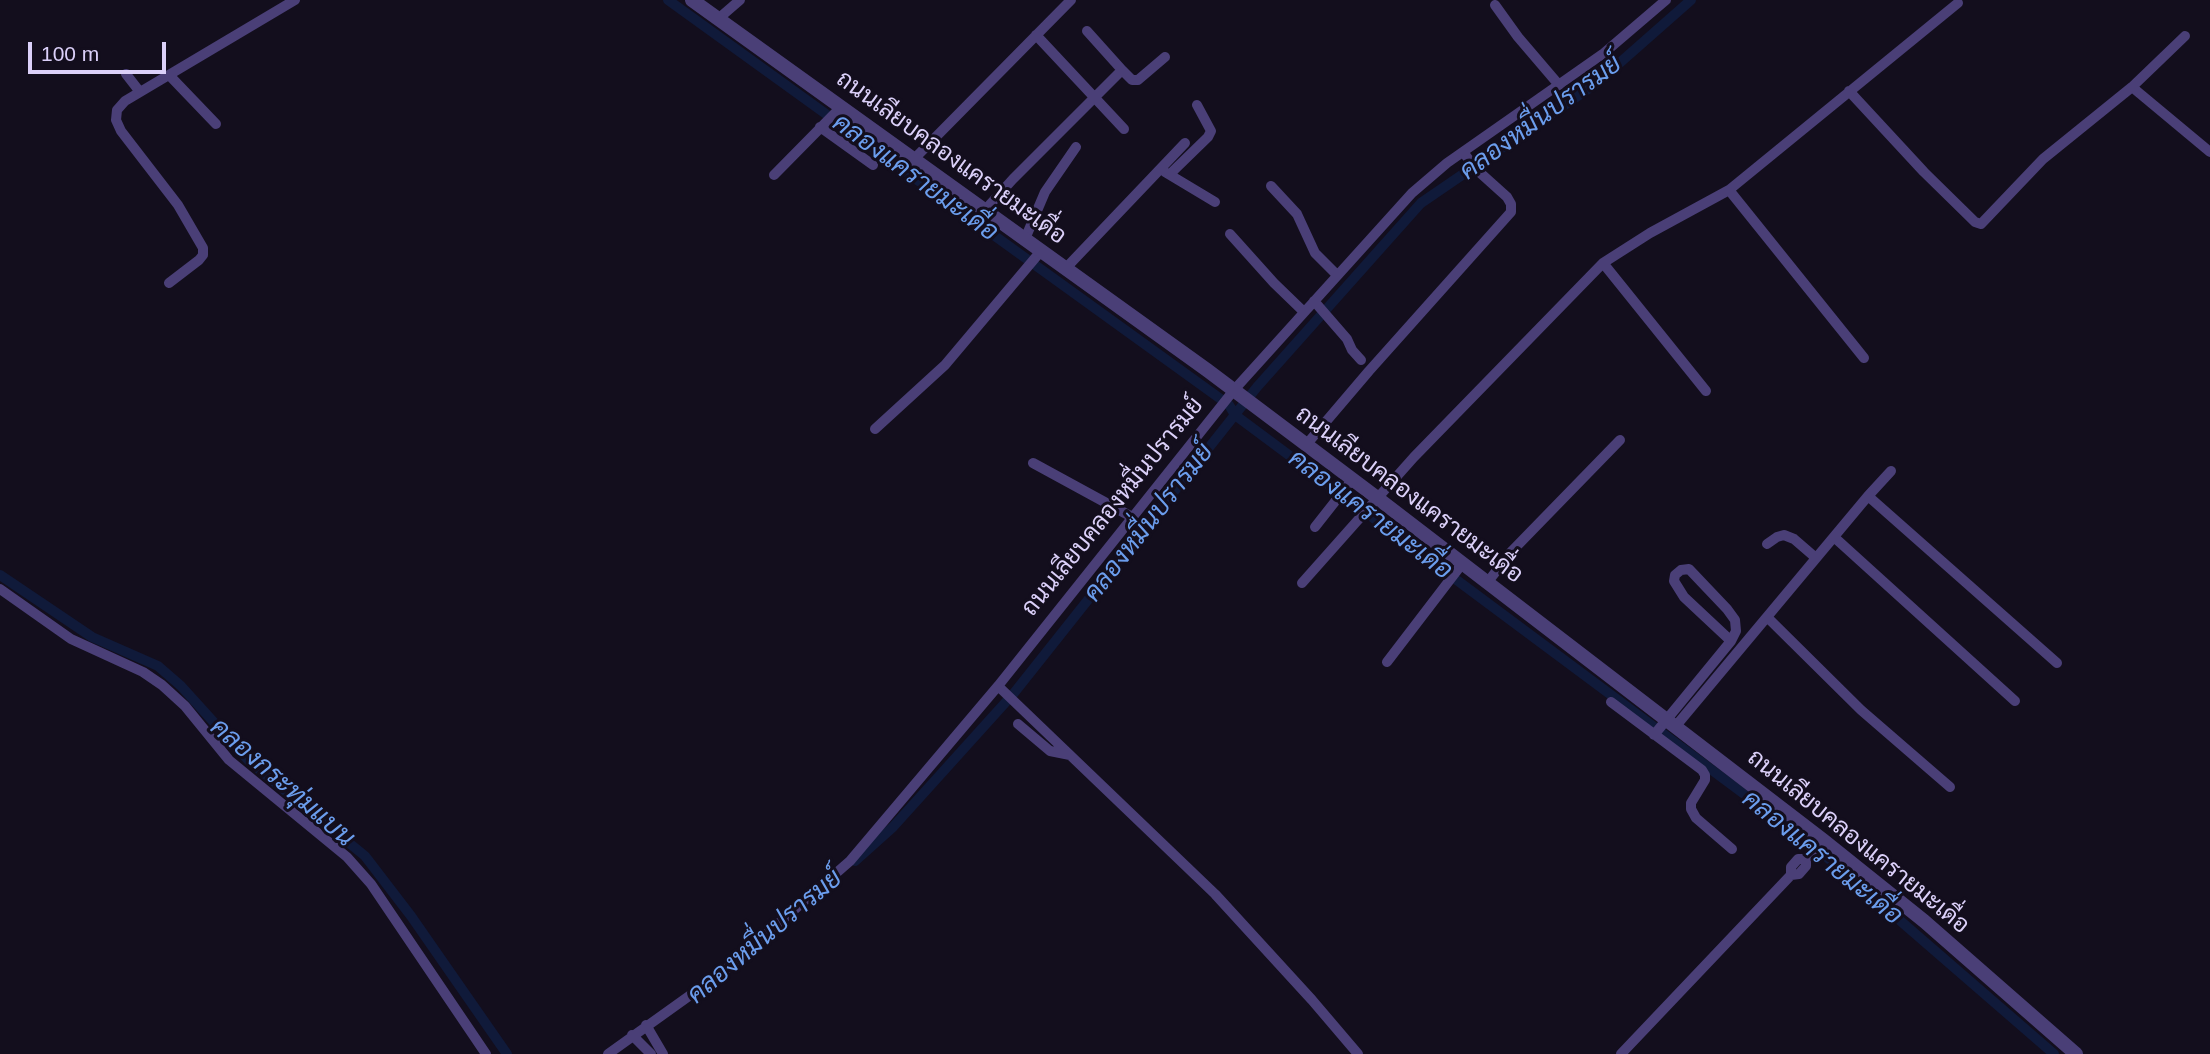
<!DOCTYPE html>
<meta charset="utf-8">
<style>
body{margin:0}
#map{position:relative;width:2210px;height:1054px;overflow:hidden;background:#130e1d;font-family:Arial,sans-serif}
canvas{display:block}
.scale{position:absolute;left:28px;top:42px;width:138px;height:32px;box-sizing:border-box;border:4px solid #dbd0f9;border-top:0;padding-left:9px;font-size:21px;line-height:24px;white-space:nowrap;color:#dbd0f9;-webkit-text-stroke:5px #130e1d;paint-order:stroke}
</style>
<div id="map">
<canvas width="2210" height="1054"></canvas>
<div class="scale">100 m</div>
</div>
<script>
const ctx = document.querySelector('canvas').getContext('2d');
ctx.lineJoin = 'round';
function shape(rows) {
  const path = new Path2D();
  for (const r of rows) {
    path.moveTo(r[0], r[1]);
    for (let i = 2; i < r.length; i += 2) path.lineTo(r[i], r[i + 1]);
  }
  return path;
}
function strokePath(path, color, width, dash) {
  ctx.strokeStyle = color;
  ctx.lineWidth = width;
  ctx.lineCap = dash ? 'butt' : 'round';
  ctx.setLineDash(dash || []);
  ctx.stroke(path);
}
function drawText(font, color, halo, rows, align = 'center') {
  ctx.font = font + ' Arial,Sarabun,sans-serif';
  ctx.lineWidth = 6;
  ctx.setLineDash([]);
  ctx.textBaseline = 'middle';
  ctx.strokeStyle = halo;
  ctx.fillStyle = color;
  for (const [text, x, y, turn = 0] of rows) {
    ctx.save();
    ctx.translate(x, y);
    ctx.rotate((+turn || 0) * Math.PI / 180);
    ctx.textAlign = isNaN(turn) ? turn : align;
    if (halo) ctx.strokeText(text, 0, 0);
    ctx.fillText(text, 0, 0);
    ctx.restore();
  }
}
strokePath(shape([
 [668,0,1229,405,1235,415,1814,846,2054,1054],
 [0,575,92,637,158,666,181,686,249,761,365,856,411,916,507,1054],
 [855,861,893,827,1014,693,1257,387,1421,203,1598,82,1691,0]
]), '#101a3a', 10);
strokePath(shape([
 [1495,5,1518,37,1559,85],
 [718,19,740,0],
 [1087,31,1122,70],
 [1036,35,1124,129],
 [126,74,140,92],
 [169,75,216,124],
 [2132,87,2210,152],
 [1849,91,1924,172,1975,222,1981,224,2043,159,2132,87,2185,36],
 [820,127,873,165],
 [914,159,1071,0],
 [1165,172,1215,202],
 [1170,174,1208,137,1211,131,1197,105],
 [774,175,841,107],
 [1271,186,1297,214,1315,253,1336,274],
 [1729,190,1864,358],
 [985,210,1013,179,1122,70,1132,80,1138,80,1165,57],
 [1230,234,1274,283,1304,312],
 [1025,239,1045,192,1076,147],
 [1603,263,1706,391],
 [1065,269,1185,143],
 [169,283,199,260,203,255,203,248,178,205,121,131,116,120,117,110,125,101,295,0],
 [1314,301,1347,339,1352,350,1361,360],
 [875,429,945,365,1041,251],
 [1306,445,1369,371,1511,212,1511,204,1507,197,1477,170,1463,152],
 [1033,463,1132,517],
 [1868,496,1891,471],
 [1315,527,1352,480],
 [1834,537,2015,701],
 [1767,544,1777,537,1784,535,1794,539,1816,558],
 [1302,583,1414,457,1603,263,1650,233,1729,190,1958,3],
 [1487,583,1511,552,1620,440],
 [0,589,71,639,143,672,162,685,185,706,229,760,347,857,371,884,486,1054],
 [1767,617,1861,710,1950,787],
 [1387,662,1462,564],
 [998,686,1215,894,1312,1000,1358,1054],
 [1611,702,1702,770,1705,775,1705,780,1691,803,1691,809,1696,818,1732,849],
 [1018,724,1050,751,1070,755],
 [1675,727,1868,496,2057,663],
 [1654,735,1731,641,1736,631,1735,620,1727,609,1689,569,1681,570,1675,575,1674,581,1684,597,1731,641],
 [1791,875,1799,874,1806,866,1806,859,1823,840],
 [646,1025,663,1054],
 [632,1035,651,1054],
 [608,1054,724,971,850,861,998,686,1234,390,1412,193,1447,163,1604,53,1666,0],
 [1621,1054,1791,875,1791,867,1798,859,1806,859]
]), '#4a3f77', 10);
strokePath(shape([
 [692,0,1207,370,1376,497,1823,840,1924,921,2076,1054]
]), '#4a3f77', 14);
drawText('24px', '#dbd0f9', '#130e1d', [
 ["ถนนเลียบคลองแครายมะเดื่อ",951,158,36],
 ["ถนนเลียบคลองแครายมะเดื่อ",1409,495,37],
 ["ถนนเลียบคลองหมื่นปรารมย์",1113,507,-51],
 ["ถนนเลียบคลองแครายมะเดื่อ",1858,842,39]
]);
drawText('italic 26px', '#6b9ded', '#130e1d', [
 ["คลองหมื่นปรารมย์",1541,118,-36],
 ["คลองแครายมะเดื่อ",915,178,36],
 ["คลองแครายมะเดื่อ",1370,515,37],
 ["คลองหมื่นปรารมย์",1149,523,-52],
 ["คลองกระทุ่มแบน",282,783,41],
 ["คลองแครายมะเดื่อ",1822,858,39],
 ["คลองหมื่นปรารมย์",765,937,-40]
]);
</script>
